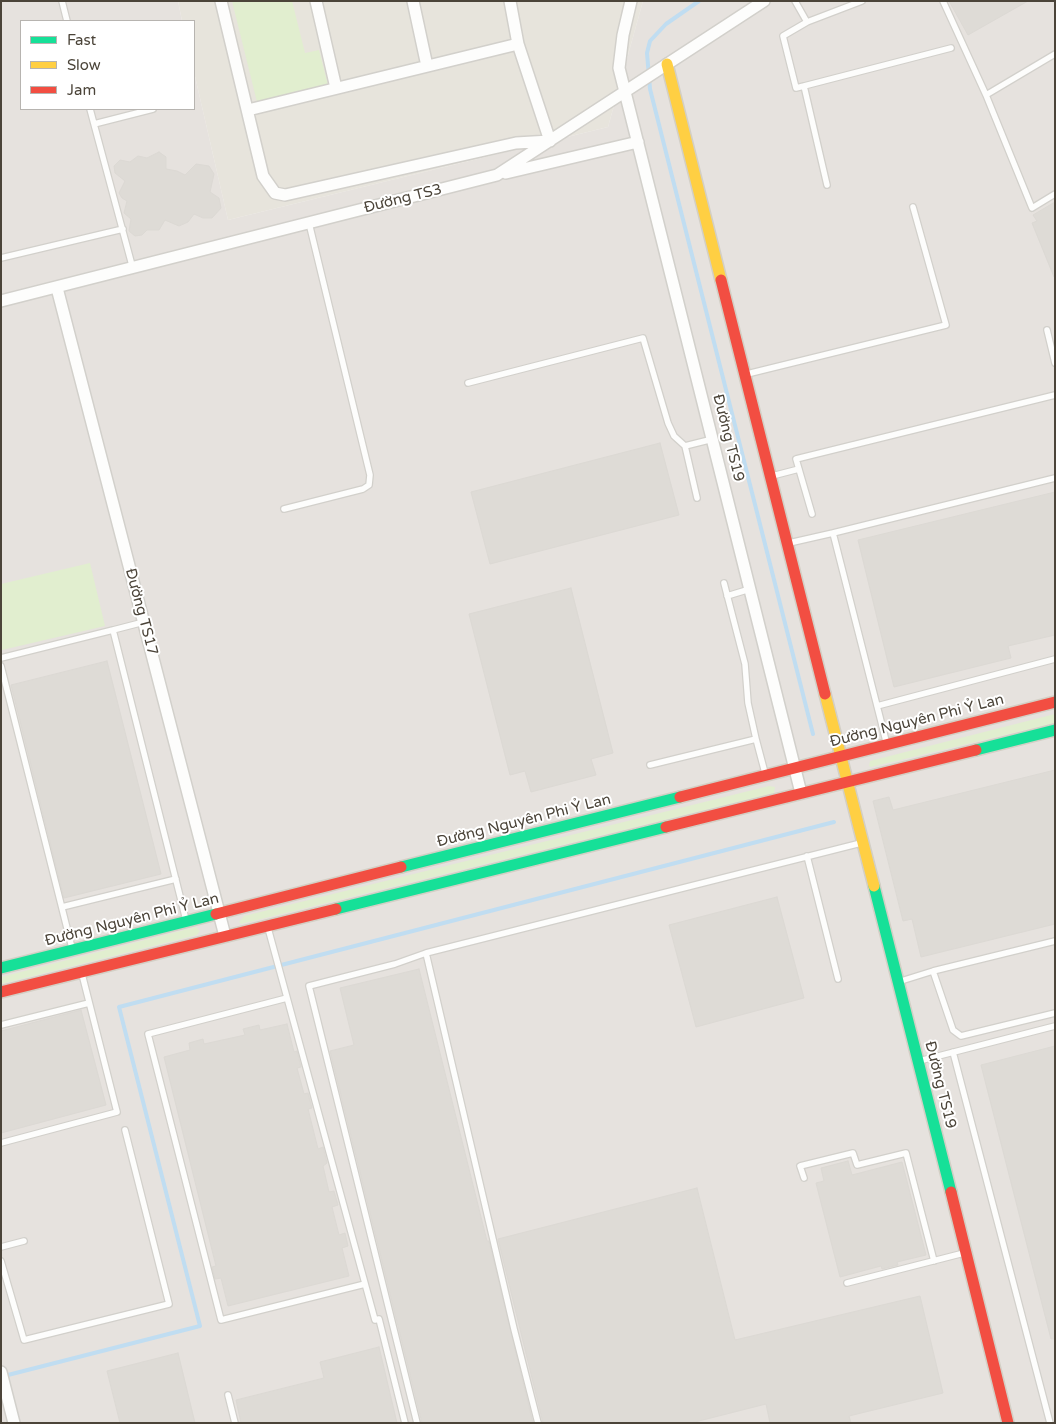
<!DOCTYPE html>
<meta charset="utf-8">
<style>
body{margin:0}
#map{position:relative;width:1056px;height:1424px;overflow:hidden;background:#f4f2ee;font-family:"Varela Round",sans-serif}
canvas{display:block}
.frame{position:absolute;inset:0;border:2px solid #4b4439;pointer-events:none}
.legend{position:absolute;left:20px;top:20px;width:175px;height:90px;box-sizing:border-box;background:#fff;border:1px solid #b7b4b0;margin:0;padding:6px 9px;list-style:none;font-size:15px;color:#4b4439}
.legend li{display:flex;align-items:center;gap:10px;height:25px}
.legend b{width:25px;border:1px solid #b7b4b0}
</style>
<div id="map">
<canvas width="1056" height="1424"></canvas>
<div class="frame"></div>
<ul class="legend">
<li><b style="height:6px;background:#16e098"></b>Fast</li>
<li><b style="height:6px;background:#ffcf43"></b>Slow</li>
<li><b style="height:6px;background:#f24e42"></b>Jam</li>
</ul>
</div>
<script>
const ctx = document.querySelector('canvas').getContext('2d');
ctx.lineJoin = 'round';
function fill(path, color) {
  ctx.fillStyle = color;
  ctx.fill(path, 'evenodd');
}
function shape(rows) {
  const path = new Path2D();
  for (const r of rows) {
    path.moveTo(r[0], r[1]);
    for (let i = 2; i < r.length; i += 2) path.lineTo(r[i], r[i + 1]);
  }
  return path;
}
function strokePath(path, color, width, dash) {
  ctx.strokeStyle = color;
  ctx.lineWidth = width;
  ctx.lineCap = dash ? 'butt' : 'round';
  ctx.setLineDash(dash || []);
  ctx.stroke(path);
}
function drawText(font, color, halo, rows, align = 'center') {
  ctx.font = font + ' "Varela Round",sans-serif';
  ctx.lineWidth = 4;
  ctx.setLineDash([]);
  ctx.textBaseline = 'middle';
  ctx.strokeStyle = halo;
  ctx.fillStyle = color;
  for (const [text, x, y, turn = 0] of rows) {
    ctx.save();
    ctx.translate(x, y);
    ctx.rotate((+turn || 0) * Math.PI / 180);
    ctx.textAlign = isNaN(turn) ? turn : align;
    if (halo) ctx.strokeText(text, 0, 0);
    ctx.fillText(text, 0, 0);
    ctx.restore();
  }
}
fill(shape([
 [178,1,643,1,608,127,228,220,194,72,194,21,182,21]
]), '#e7e4dc');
fill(shape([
 [1,1,178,1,182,21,21,21,21,109,194,109,194,72,228,220,608,127,643,1,1055,1,1055,1423,1,1423]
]), '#e6e2de');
fill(shape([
 [232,1,292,1,305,53,319,50,328,85,257,102],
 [90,563,105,626,2,650,1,584],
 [1055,714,1055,723,871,767,869,766,870,761],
 [769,786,775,787,774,793,241,924,239,922,244,916],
 [196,927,200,931,197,935,1,984,1,977]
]), '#e1eecf');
strokePath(shape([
 [699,1,666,24,650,41,647,53,650,89,813,734],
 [4,1376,200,1326,119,1007,834,822]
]), '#c0ddf1', 4);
const building = shape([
 [949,1,1028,1,968,35,949,1],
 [159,152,166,157,166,169,177,171,185,175,196,164,209,166,214,174,210,192,219,198,221,208,212,218,203,218,194,214,188,222,179,226,165,220,159,230,147,230,142,235,135,236,129,231,131,219,124,213,127,201,122,198,119,193,125,181,115,173,114,166,120,160,130,162,138,156,147,158,159,152],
 [1055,202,1055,277,1054,277,1032,223,1037,221,1033,215,1055,202],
 [660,443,679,515,490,564,471,492,660,443],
 [1055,492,1055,635,1008,646,1011,658,894,687,858,540,1055,492],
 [571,588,613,753,591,759,596,775,531,792,525,771,510,775,469,614,571,588],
 [107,661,161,874,64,898,11,685,107,661],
 [1055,770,1055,924,921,957,912,919,903,921,873,801,889,797,893,810,1055,770],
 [777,897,804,998,696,1027,669,925,777,897],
 [419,969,487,1241,489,1241,533,1423,422,1423,330,1051,354,1045,340,988,419,969],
 [81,1010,106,1105,1,1133,1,1031,81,1010],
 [287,1024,294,1052,297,1051,301,1067,297,1068,304,1094,308,1093,312,1108,308,1109,318,1149,323,1147,327,1163,323,1166,329,1192,334,1191,338,1205,332,1207,339,1235,345,1233,348,1246,342,1248,349,1276,228,1306,221,1278,215,1279,212,1267,216,1266,164,1057,190,1050,189,1043,203,1039,204,1044,245,1035,243,1029,259,1025,260,1030,287,1024],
 [1055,1046,1055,1339,1051,1339,981,1065,1055,1046],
 [848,1161,852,1175,902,1162,926,1255,897,1262,898,1265,882,1269,881,1266,840,1277,816,1183,824,1181,821,1168,848,1161],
 [697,1188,735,1340,920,1296,943,1393,849,1416,851,1423,770,1423,766,1404,691,1423,543,1423,498,1239,697,1188],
 [379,1347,397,1423,241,1423,236,1400,324,1378,320,1362,379,1347],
 [178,1353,195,1423,120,1423,107,1371,178,1353]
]);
fill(building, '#dedbd6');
strokePath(building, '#dcd9d4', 1);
const lane = shape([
 [62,1,67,21],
 [795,1,807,22,783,36,796,88,804,86],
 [943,1,986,95,1055,54],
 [807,22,862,1],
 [986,95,1032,208,1055,194],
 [90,109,94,124],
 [827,185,804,86,951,48],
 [1,258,123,229],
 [133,269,94,124,153,109],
 [1047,330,1055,363],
 [747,374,946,325,913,207],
 [468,383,643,338,668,423,674,436,685,446],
 [772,476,799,469],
 [697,498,685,446,713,439],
 [284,509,363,489,369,485,370,475,309,223],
 [812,514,796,459,1055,395],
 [789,543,833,533],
 [724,583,745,664,748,703,756,739],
 [727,596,750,589],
 [113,630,144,622],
 [1,658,113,630,186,920],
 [1,666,72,948],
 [877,706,1055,659],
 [886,741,833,533,1055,478],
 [650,765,756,739,765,773],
 [807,856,838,979],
 [62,907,176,879],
 [268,928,375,1320,379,1319,405,1423],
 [426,953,514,1329,538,1423],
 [933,971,953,1030,961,1036,1055,1013],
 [901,981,933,971,1055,941],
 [287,998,148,1034,221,1320,365,1284],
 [1,1025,89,1003],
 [953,1052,1050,1423],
 [919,1061,1055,1026],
 [1,1143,117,1112,82,974],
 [804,1178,800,1166,853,1153,857,1165,906,1153,934,1261],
 [1,1247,24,1241],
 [1,1261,24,1340,169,1304,125,1130],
 [847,1283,964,1253],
 [228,1395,235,1423],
 [417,1423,309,986,395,964,426,953,861,843]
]);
const street = shape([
 [221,1,263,176,275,193,285,195,516,143,550,141,518,44,510,1],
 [316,1,336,88],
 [413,1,427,66],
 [631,1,623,35,619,68,801,793],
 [248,110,518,44],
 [506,173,638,142],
 [57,288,225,936],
 [1,301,497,175,764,1],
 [1,1372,14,1423]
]);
const fast = shape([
 [976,750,1055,730],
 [401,867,680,797],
 [874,886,951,1192],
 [336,909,666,827],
 [1,968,216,914]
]);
const slow = shape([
 [667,64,721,280],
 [825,694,874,886]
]);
const jam = shape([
 [721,280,825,694],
 [680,797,1055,702],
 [666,827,976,750],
 [216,914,401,867],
 [1,992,336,909],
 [951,1192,1008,1423]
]);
strokePath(lane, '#d2d0cb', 8);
strokePath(street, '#d2d0cb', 14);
strokePath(fast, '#d3cfc5', 14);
strokePath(slow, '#d3cfc5', 14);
strokePath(jam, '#d3cfc5', 14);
strokePath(lane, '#fdfdfc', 5.5);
strokePath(street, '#fdfdfc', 11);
strokePath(fast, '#16e098', 11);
strokePath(slow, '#ffcf43', 11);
strokePath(jam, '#f24e42', 11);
drawText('15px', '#4b4439', '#fff', [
 ["Đường TS3",403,199,-14],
 ["Đường TS19",728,438,76],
 ["Đường TS17",141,612,75],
 ["Đường Nguyên Phi Ỷ Lan",917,721,-14],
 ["Đường Nguyên Phi Ỷ Lan",524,821,-14],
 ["Đường Nguyên Phi Ỷ Lan",132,920,-14],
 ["Đường TS19",940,1085,76]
]);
</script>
